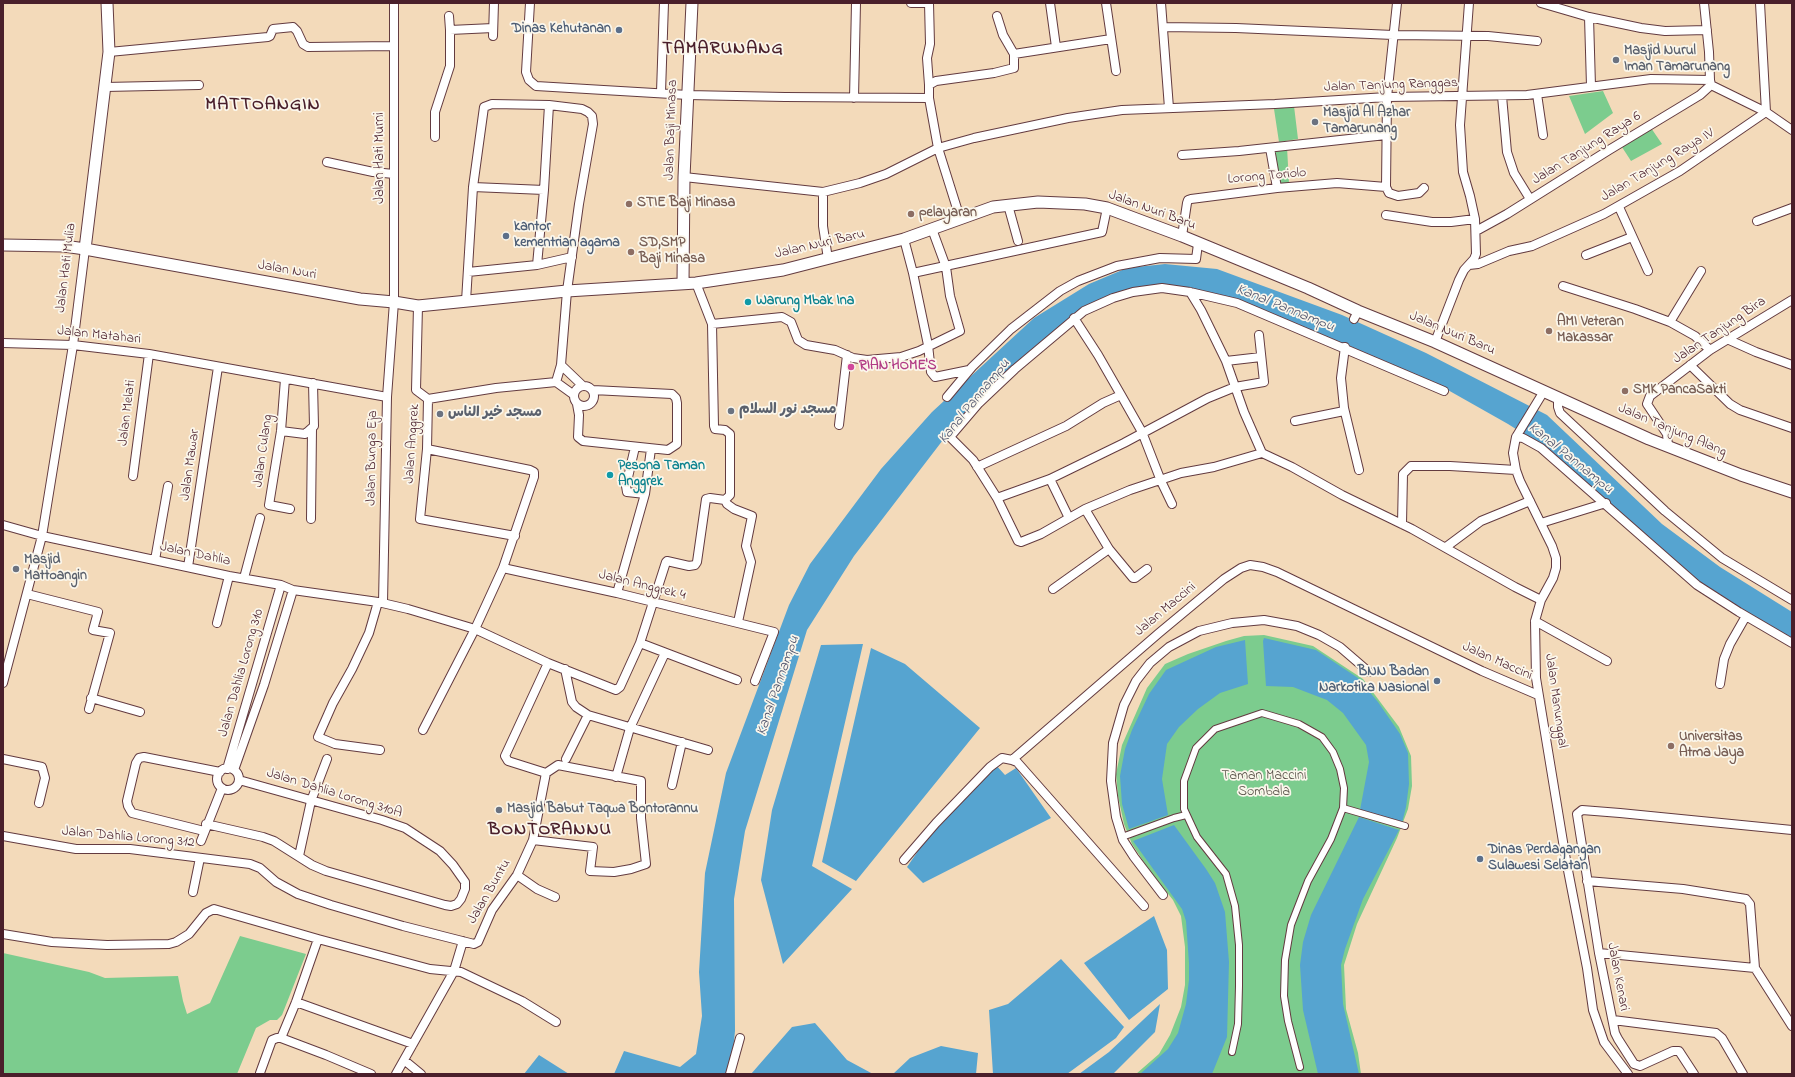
<!DOCTYPE html>
<meta charset="utf-8">
<style>
body{margin:0}
#map{position:relative;width:1795px;height:1077px;overflow:hidden;background:#f3daba;font-family:"Indie Flower",sans-serif}
canvas{display:block}
.frame{position:absolute;inset:0;border:4px solid #4a1f2b;pointer-events:none}
</style>
<div id="map">
<canvas width="1795" height="1077"></canvas>
<div class="frame"></div>
</div>
<script>
const ctx = document.querySelector('canvas').getContext('2d');
ctx.lineJoin = 'round';
function fill(path, color) {
  ctx.fillStyle = color;
  ctx.fill(path, 'evenodd');
}
function shape(rows) {
  const path = new Path2D();
  for (const r of rows) {
    if (r.length === 3) {
      path.moveTo(r[0] + r[2], r[1]);
      path.arc(r[0], r[1], r[2], 0, 2 * Math.PI);
      continue;
    }
    path.moveTo(r[0], r[1]);
    for (let i = 2; i < r.length; i += 2) path.lineTo(r[i], r[i + 1]);
  }
  return path;
}
function strokePath(path, color, width, dash) {
  ctx.strokeStyle = color;
  ctx.lineWidth = width;
  ctx.lineCap = dash ? 'butt' : 'round';
  ctx.setLineDash(dash || []);
  ctx.stroke(path);
}
function drawText(font, color, halo, rows, align = 'center') {
  ctx.font = font + ' "Indie Flower","Playpen Sans Arabic",sans-serif';
  ctx.lineWidth = 3.5;
  ctx.setLineDash([]);
  ctx.textBaseline = 'middle';
  ctx.strokeStyle = halo;
  ctx.fillStyle = color;
  for (const [text, x, y, turn = 0] of rows) {
    ctx.save();
    ctx.translate(x, y);
    ctx.rotate((+turn || 0) * Math.PI / 180);
    ctx.textAlign = isNaN(turn) ? turn : align;
    if (halo) ctx.strokeText(text, 0, 0);
    ctx.fillText(text, 0, 0);
    ctx.restore();
  }
}
fill(shape([
 [1603,91,1613,113,1585,134,1569,96],
 [1294,106,1298,139,1279,142,1274,109],
 [1649,125,1662,144,1631,161,1620,144],
 [1287,147,1289,183,1273,184,1269,150],
 [1264,635,1313,646,1363,679,1399,727,1411,756,1412,786,1408,809,1397,838,1357,924,1344,965,1346,1009,1358,1053,1361,1074,1136,1074,1159,1054,1170,1035,1181,1007,1185,985,1185,947,1181,916,1173,900,1149,870,1132,844,1124,824,1118,796,1116,774,1122,745,1147,688,1165,664,1188,654,1226,641,1244,636],
 [240,936,306,954,282,1015,277,1020,270,1020,256,1028,237,1074,3,1074,3,953,89,972,105,978,178,976,183,1001,187,1014,210,1003]
]), '#7ccc8e');
fill(shape([
 [1165,264,1217,269,1342,315,1426,353,1547,415,1662,524,1720,567,1792,612,1792,640,1700,585,1549,450,1508,424,1439,385,1239,300,1139,288,1063,323,986,389,946,436,854,556,807,630,745,831,734,899,735,1031,733,1051,727,1074,614,1074,624,1051,680,1067,696,1054,702,1016,699,972,705,873,726,773,789,605,810,564,881,469,932,412,1034,318,1089,284,1127,268],
 [1264,638,1316,650,1358,678,1378,702,1400,734,1408,753,1409,784,1406,807,1402,823,1360,810,1369,762,1366,745,1343,713,1327,700,1293,687,1266,686,1263,641],
 [1245,640,1248,684,1220,693,1198,709,1179,727,1167,744,1162,779,1168,815,1129,829,1122,804,1120,776,1125,749,1132,730,1149,694,1166,670,1216,647],
 [863,644,812,866,852,889,783,964,761,880,772,810,821,645],
 [871,648,905,664,980,728,856,881,822,862],
 [995,764,1005,775,1016,768,1051,818,923,883,907,867,936,825],
 [1359,817,1399,830,1363,899,1345,949,1341,965,1343,1004,1359,1074,1318,1074,1303,1010,1300,965,1303,942,1311,915],
 [1174,825,1206,869,1215,883,1225,912,1229,962,1227,1037,1212,1074,1140,1074,1168,1049,1178,1033,1186,1004,1189,980,1189,963,1186,921,1182,909,1133,841],
 [1154,916,1167,950,1168,989,1129,1020,1084,963],
 [1061,959,1124,1027,1116,1038,1067,1074,993,1074,989,1010,1008,1004],
 [1160,1004,1155,1032,1113,1074,1079,1074,1109,1052],
 [815,1023,847,1060,873,1074,751,1074,792,1027],
 [941,1046,978,1053,976,1074,893,1074,910,1058],
 [539,1055,569,1074,524,1074]
]), '#56a4d0');
const pedestrian = shape([
 [1343,808,1405,826],
 [1122,837,1174,818,1186,815],
 [1232,1052,1238,1024,1239,986,1239,945,1235,906,1226,874,1197,837,1184,809,1184,781,1196,748,1215,729,1262,713,1299,724,1322,737,1333,752,1340,769,1344,788,1343,808,1331,839,1308,881,1291,925,1285,960,1284,996,1288,1021,1300,1067]
]);
const minor = shape([
 [530,3,526,72,529,80,536,86,688,95,785,97,929,98,938,148,960,218],
 [911,3,925,3],
 [929,3,930,44,927,58,929,85],
 [1050,3,1056,47],
 [1106,3,1116,71],
 [1161,3,1169,108],
 [1397,3,1387,97,1386,187,1389,193,1398,196,1419,193,1424,188],
 [1541,3,1589,17,1641,28,1665,31,1707,30],
 [1704,3,1709,52,1710,80],
 [449,16,450,30],
 [1589,17,1591,86],
 [1163,27,1236,28,1393,35,1488,36,1537,41],
 [493,36,494,3],
 [109,52,268,37,270,36,273,29,293,27,297,31,303,44,308,47,394,46],
 [1014,54,1111,39],
 [1711,85,1766,112,1792,130],
 [105,87,199,85],
 [661,92,664,3],
 [1537,94,1543,135],
 [1502,96,1507,152,1514,173,1530,199],
 [854,98,856,3],
 [929,98,929,85,936,81,994,73,1014,68,1014,54,1003,35,997,16],
 [435,137,435,112,450,66,450,30,493,28],
 [1270,148,1277,188],
 [1182,155,1239,151,1386,135],
 [327,162,373,172,394,174],
 [684,177,823,192,860,183,886,174,938,148,974,138,1068,118,1122,110,1275,104,1387,97,1527,95,1651,79,1710,80,1711,85],
 [473,187,544,190],
 [823,192,823,226,828,259],
 [1008,205,1018,241],
 [1619,207,1648,271],
 [1386,215,1432,222,1451,222,1475,219],
 [1757,221,1792,208],
 [1476,231,1507,214,1609,150,1700,95,1711,85],
 [1182,236,1187,203,1188,200,1191,199,1277,188,1337,183,1386,187],
 [904,239,913,273,928,345,931,372,935,377,969,370],
 [1586,255,1632,237],
 [537,265,544,190,549,105],
 [1469,265,1478,264,1509,251,1532,246,1604,214,1680,171,1766,112,1760,3],
 [468,272,537,265,572,257],
 [913,273,1102,232,1107,208],
 [696,283,712,324,782,317,791,322,798,340,806,345,835,350,853,358,867,360,901,357,919,351,960,331,950,296,946,267,932,229],
 [1563,286,1635,309,1670,322,1695,336,1710,350],
 [1190,292,1201,310,1226,361,1244,412,1262,453],
 [466,301,473,187,484,107,492,104,549,105,582,109,588,112,592,116,593,124,579,204,567,291,561,365,556,382,496,388,428,399,427,449,420,519,515,536],
 [418,306,416,390,428,399],
 [1354,319,1358,311],
 [1670,322,1701,271],
 [1727,339,1756,352,1792,365],
 [1435,342,1459,280,1464,270,1474,259,1476,254,1475,219,1470,196,1463,172,1460,125,1469,3],
 [3,343,73,345,149,354,387,397],
 [1345,347,1341,378,1344,408,1359,470],
 [1226,361,1261,357],
 [561,365,583,386],
 [1690,365,1730,404,1740,410,1792,428],
 [285,379,281,431,269,505,290,509],
 [556,382,574,395],
 [584,396,10],
 [1444,391,1237,303,1190,292,1162,288,1133,292,1113,298,1084,311,1015,369,979,403,950,437,973,460,997,498,1018,541,1021,542,1041,534,1085,509,1130,490,1181,473,1214,467,1262,453,1292,467,1342,495,1412,529,1515,587,1541,600],
 [1544,391,1516,437,1513,453,1516,470,1520,481,1552,546,1556,558,1556,568,1553,578,1541,600,1535,621,1536,678,1566,860,1587,968,1593,1010,1604,1042,1628,1074],
 [1121,395,1142,432,1161,481,1172,504],
 [947,397,972,367,1011,329,1060,291,1078,281,1117,266,1160,258,1196,259,1198,244],
 [1558,397,1558,407,1560,413,1665,511,1722,558,1792,600],
 [577,404,579,415,578,437,583,441,668,450,677,444,677,403,676,398,672,394,593,390],
 [1295,421,1344,411],
 [839,425,847,355],
 [281,431,305,434,314,426,313,383],
 [1516,437,1523,438,1541,448,1697,585,1739,612,1792,643],
 [1668,446,1667,434,1647,404,1650,396,1710,350,1792,300],
 [635,447,626,486,627,492,645,494],
 [977,467,1066,426,1103,403,1121,395,1098,355,1074,318],
 [133,476,149,354],
 [1050,479,1069,518],
 [997,498,1050,479,1124,443,1208,398,1235,387,1264,382,1259,335],
 [725,500,727,504,734,509,752,516,746,546,751,562,738,622],
 [1085,509,1109,549,1133,578,1135,578,1147,569],
 [311,519,312,429],
 [1541,523,1606,503],
 [1402,524,1403,474,1411,466,1450,466,1516,470],
 [3,525,42,536,229,576,281,585,293,590,378,602,408,609,475,629,548,663,616,690,620,687,640,643,737,680],
 [1446,547,1481,521,1530,501],
 [155,560,168,486],
 [188,567,218,367],
 [503,568,617,593,774,632,755,681],
 [244,578,260,518],
 [1053,589,1109,549],
 [617,593,645,494,651,449],
 [27,594,98,612,93,630,110,633,89,709],
 [378,602,369,633,352,669,333,703,318,737,335,744,380,750],
 [383,603,387,397,394,302,394,3],
 [1535,621,1607,661],
 [217,623,229,576],
 [640,643,666,562,667,561,689,566,695,565,697,562,706,499,710,498,725,500,730,495,730,434,725,430,715,429,714,426,712,324],
 [565,669,572,702,576,707,588,715,708,750],
 [3,683,42,536,73,345,85,249],
 [1720,684,1724,659,1730,644,1746,616],
 [91,698,140,712],
 [423,730,475,629,503,568,534,477,534,472,530,470,427,449],
 [3,759,42,767,45,778,39,803],
 [566,759,588,715],
 [228,779,11],
 [227,769,281,585],
 [234,770,264,685,293,590],
 [616,777,630,728,665,653],
 [672,785,682,742],
 [206,824,263,837,274,841,312,865,326,871,445,905,451,906,457,904,461,899,465,889,465,882,453,865,440,851,405,828,382,820,239,780],
 [204,831,132,813,128,806,127,801,136,763,139,758,144,757,220,772],
 [3,836,76,849,130,849,250,864,260,868,276,882,298,894,331,905,403,926,474,944,478,942,492,910,517,875,533,840,546,773,508,761,505,756,548,663],
 [533,840,593,847,590,871,614,872,631,869,646,864,641,818,641,781,558,765,546,773],
 [201,841,222,788],
 [299,856,311,801,327,759],
 [904,860,936,823,990,767,1002,758,1012,760],
 [517,875,537,889,555,897],
 [1587,881,1683,889,1746,899,1750,904,1755,968],
 [193,892,200,858],
 [1163,895,1134,857,1123,840,1116,817,1111,781,1113,743,1124,705,1136,681,1150,663,1169,647,1199,631,1232,623,1264,620,1297,626,1319,635,1340,647,1369,672],
 [1144,906,1017,762,1012,760,1159,633,1224,579,1241,568,1250,565,1263,567,1277,572,1482,671,1538,695],
 [3,934,52,942,107,945,169,944,176,942,189,934,206,913,214,909,318,939,430,969,461,972,522,1001,556,1022],
 [1599,953,1755,968,1792,1026],
 [296,1002,413,1044],
 [1613,1020,1716,1033,1722,1038,1743,1074],
 [281,1038,326,1055,371,1074],
 [404,1060,421,1074],
 [260,1073,272,1040,277,1038,281,1038,296,1002,318,939],
 [396,1074,454,971,463,941],
 [730,1074,740,1038],
 [1694,1074,1679,1051,1673,1051,1640,1066,1634,1064,1618,1039,1615,1033,1599,953,1577,814,1582,810,1620,813,1792,830]
]);
const tertiary = shape([
 [3,245,64,246,85,249,360,299,394,302,418,306,567,291,696,283,783,270,904,239,993,207,1038,202,1085,204,1107,208,1182,236,1308,288,1358,311,1435,342,1649,439,1741,475,1792,492],
 [85,249,109,52,107,3],
 [683,283,684,177,692,3]
]);
strokePath(pedestrian, '#633b40', 8);
strokePath(minor, '#633b40', 10);
strokePath(tertiary, '#633b40', 13);
strokePath(pedestrian, '#fff', 6);
strokePath(minor, '#fff', 8);
strokePath(tertiary, '#fff', 11);
for (const [x, y, r, color] of [
 [619,30,4,"#5c6f8a"],
 [1616,60,4,"#6b7280"],
 [1315,122,4,"#6b7280"],
 [629,204,4,"#8d6e63"],
 [911,214,4,"#8d6e63"],
 [506,236,4,"#5c6f8a"],
 [631,252,4,"#8d6e63"],
 [748,302,4,"#0f9aa8"],
 [1549,331,4,"#8d6e63"],
 [851,367,4,"#d1479c"],
 [1625,391,4,"#8d6e63"],
 [731,411,4,"#6b7280"],
 [440,414,4,"#6b7280"],
 [610,475,4,"#0f9aa8"],
 [16,569,4,"#6b7280"],
 [1437,681,4,"#5c6f8a"],
 [1671,746,4,"#8d6e63"],
 [499,810,4,"#6b7280"],
 [1480,859,4,"#5c6f8a"]
]) {
  const dot = new Path2D();
  dot.arc(x, y, r, 0, 2 * Math.PI);
  ctx.fillStyle = color;
  ctx.fill(dot);
  strokePath(dot, '#fbf7ec', 1.5);
}
drawText('bold 14px', '#4e5e75', '#fbf7ec', [
 ["Dinas Kehutanan",611,30],
 ["kantor",514,228,"left"],
 ["kementrian agama",514,244,"left"],
 ["BNN Badan",1429,673],
 ["Narkotika Nasional",1429,689],
 ["Dinas Perdagangan",1488,851,"left"],
 ["Sulawesi Selatan",1488,867,"left"]
], 'right');
drawText('bold 14px', '#5b616d', '#fbf7ec', [
 ["Masjid Nurul",1624,52],
 ["Iman Tamarunang",1624,68],
 ["Masjid Al Azhar",1323,114],
 ["Tamarunang",1323,130],
 ["مسجد نور السلام",739,411],
 ["مسجد خير الناس",448,414],
 ["Masjid",24,561],
 ["Mattoangin",24,577],
 ["Masjid Babut Taqwa Bontorannu",507,810]
], 'left');
drawText('14px', '#4a1f2b', '#fbf7ec', [
 ["Jalan Tanjung Ranggas",1391,86,-2],
 ["Jalan Baji Minasa",672,130,-88],
 ["Jalan Tanjung Raya 6",1587,149,-32],
 ["Jalan Hati Murni",381,158,-90],
 ["Jalan Tanjung Raya IV",1658,166,-31],
 ["Lorong Toriolo",1267,177,-5],
 ["Jalan Nuri Baru",1152,211,20],
 ["Jalan Nuri Baru",820,245,-13],
 ["Jalan Hati Mulia",67,268,-83],
 ["Jalan Nuri",287,271,10],
 ["Jalan Tanjung Bira",1720,331,-34],
 ["Jalan Nuri Baru",1452,334,23],
 ["Jalan Matahari",99,336,6],
 ["Jalan Melati",128,413,-83],
 ["Jalan Tanjung Alang",1672,431,23],
 ["Jalan Anggrek",413,444,-86],
 ["Jalan Culang",264,451,-82],
 ["Jalan Bunga Eja",373,458,-89],
 ["Jalan Mawar",191,465,-82],
 ["Jalan Dahlia",195,555,12],
 ["Jalan Anggrek 4",642,586,14],
 ["Jalan Maccini",1166,610,-40],
 ["Jalan Maccini",1497,662,24],
 ["Jalan Dahlia Lorong 310",242,673,-74],
 ["Jalan Manunggal",1555,701,82],
 ["Jalan Dahlia Lorong 310A",334,794,17],
 ["Jalan Dahlia Lorong 312",128,838,5],
 ["Jalan Buntu",490,892,-60],
 ["Jalan Kenari",1617,977,79]
]);
drawText('bold 14px', '#785e54', '#fbf7ec', [
 ["STIE Baji Minasa",637,204],
 ["pelayaran",919,214],
 ["SD,SMP",639,244],
 ["Baji Minasa",639,260],
 ["AMI Veteran",1557,323],
 ["Makassar",1557,339],
 ["SMK PancaSakti",1633,391],
 ["Universitas",1679,738],
 ["Atma Jaya",1679,754]
], 'left');
drawText('bold 14px', '#0d838f', '#fbf7ec', [
 ["Warung Mbak Ina",756,302],
 ["Pesona Taman",618,467],
 ["Anggrek",618,483]
], 'left');
drawText('bold 14px', '#b23c85', '#fbf7ec', [
 ["RIAN HOME'S",859,367]
], 'left');
drawText('14px', '#595349', '#fbf7ec', [
 ["Taman Maccini",1264,777],
 ["Sombala",1264,793]
]);
drawText('italic 15px', '#4f546d', '#fbf7ec', [
 ["Kanal Pannampu",1285,309,22],
 ["Kanal Pannampu",975,402,-51],
 ["Kanal Pannampu",1570,459,39],
 ["Kanal Pannampu",779,686,-71]
]);
ctx.letterSpacing = '1px';
drawText('bold 18px', '#4a1f2b', '#fbf7ec', [
 ["TAMARUNANG",723,50],
 ["MATTOANGIN",263,106],
 ["BONTORANNU",550,831]
]);
ctx.letterSpacing = '0px';
</script>
